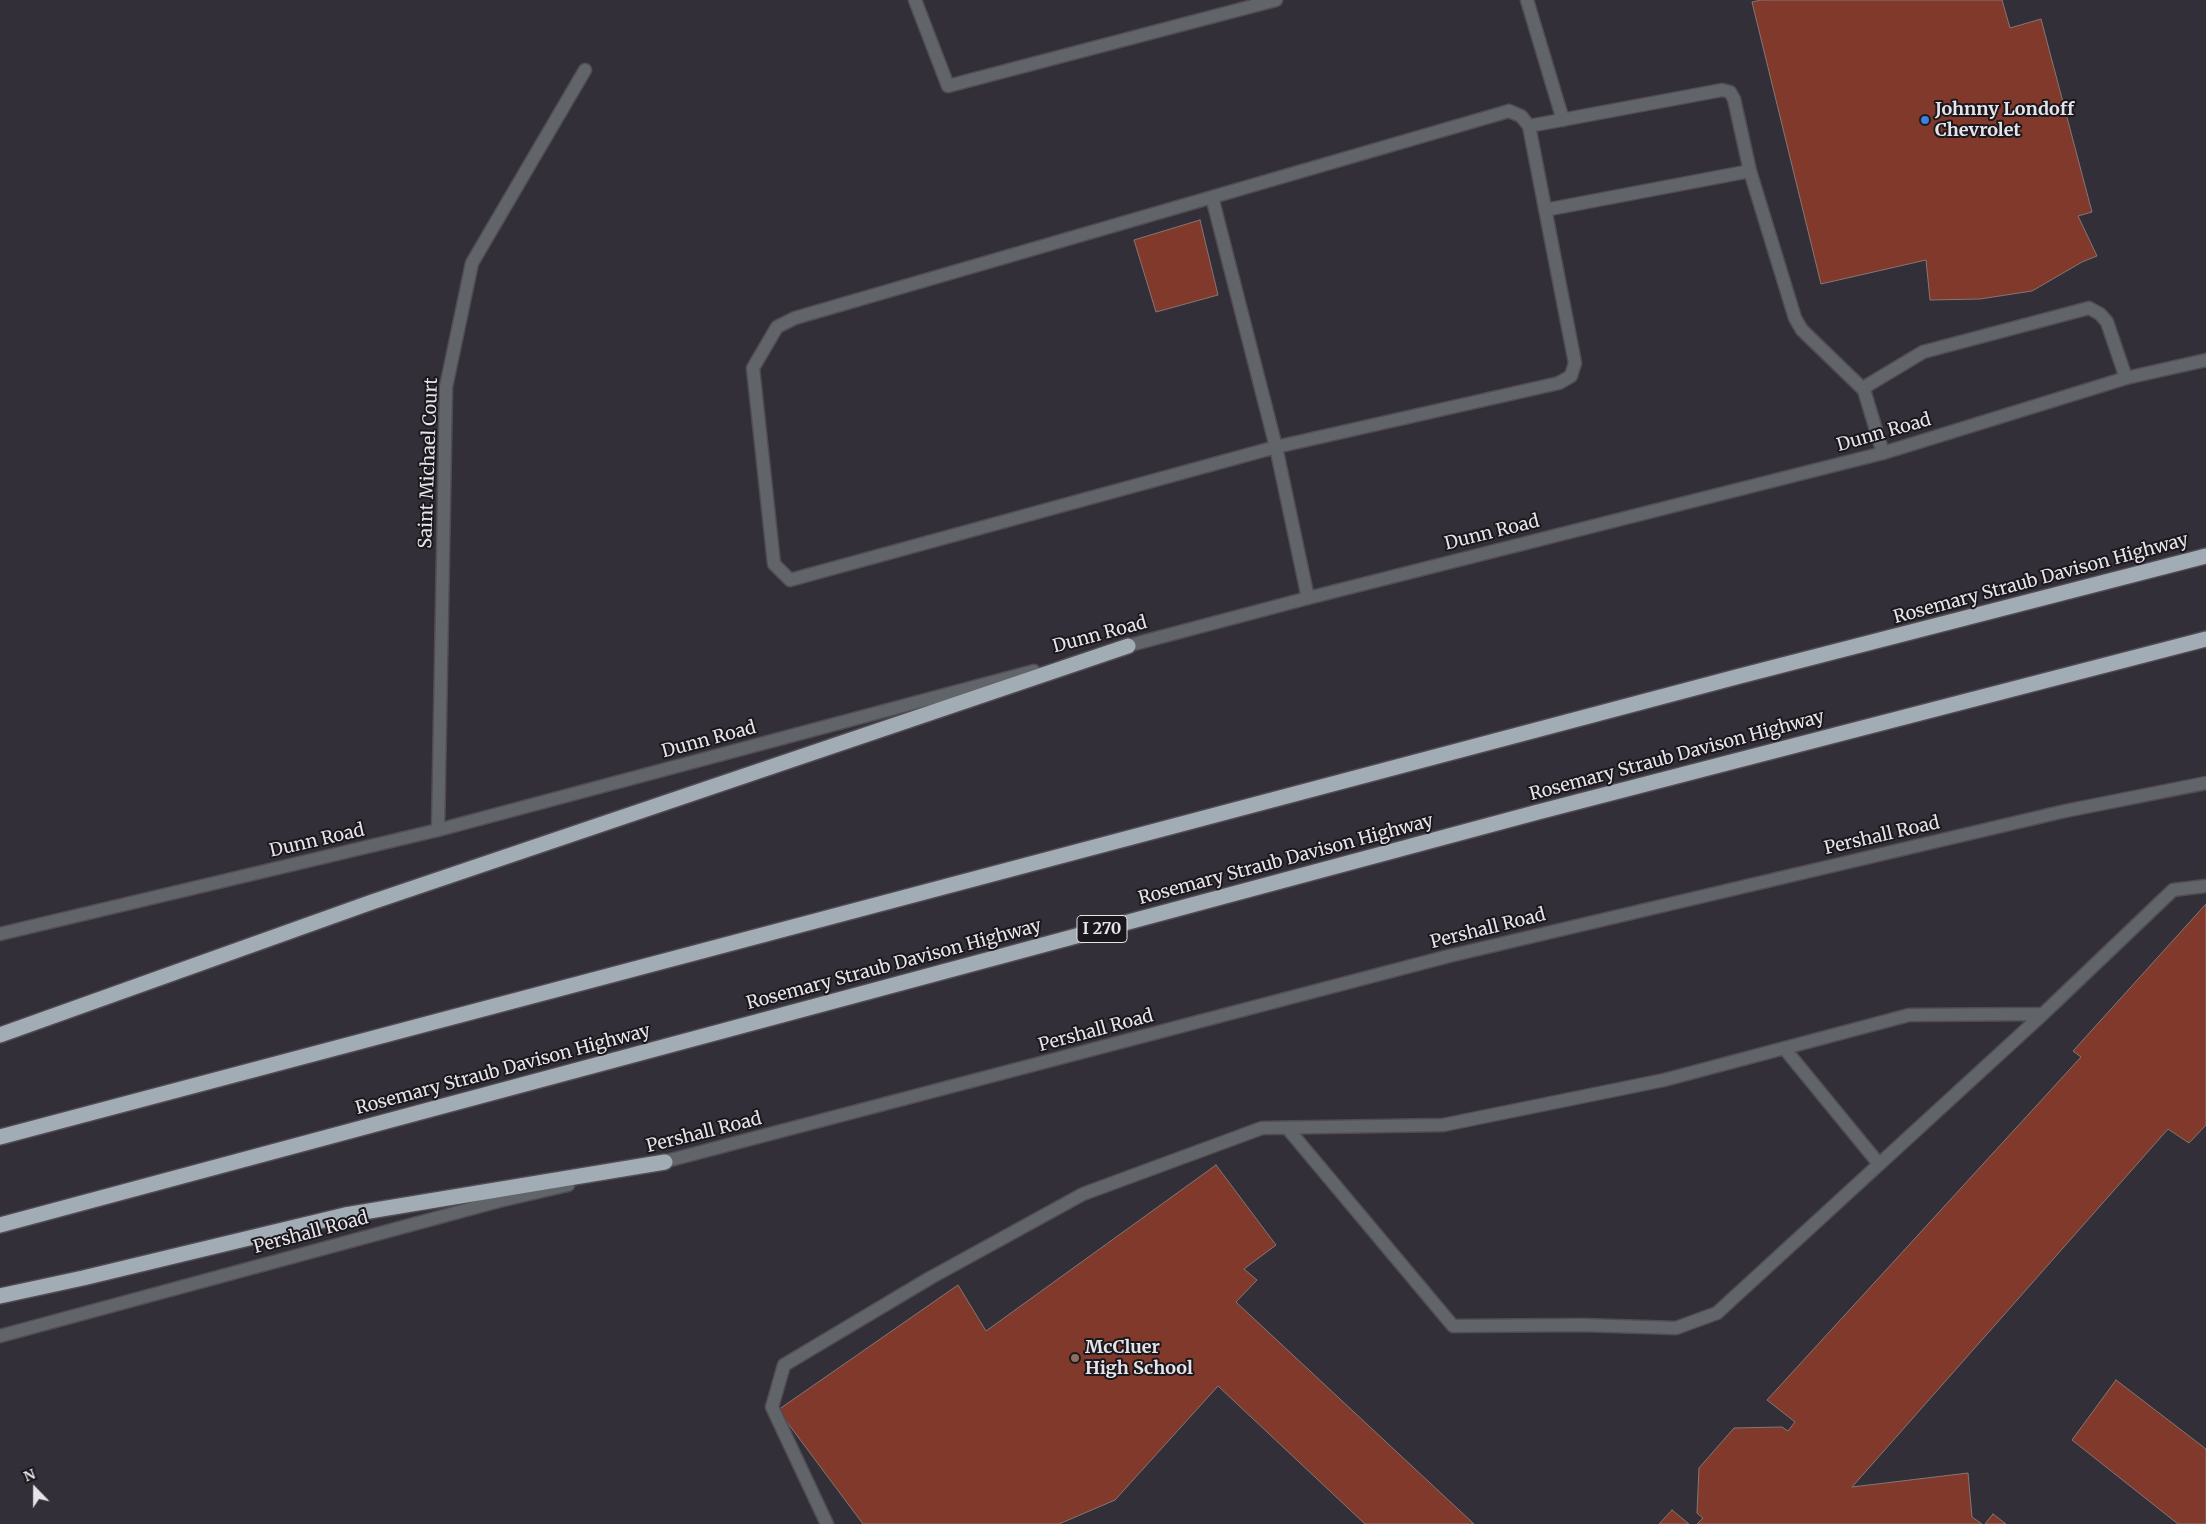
<!DOCTYPE html>
<style>
body{margin:0}
#map{position:relative;width:2206px;height:1524px;overflow:hidden;background:#332f38;font-family:Merriweather,serif}
canvas{display:block}
.north{position:absolute;left:10px;top:1464px;width:50px;height:50px;-webkit-text-stroke:4px #1a181c;paint-order:stroke;rotate:338deg;font-size:14px;font-weight:700;line-height:20px;text-align:center;color:#e6e3e9}
.north::after{content:'';display:block;margin:auto;width:18px;height:22px;background:#e6e3e9;clip-path:polygon(50% 0,100% 100%,50% 72%,0 100%)}
</style>
<div id="map">
<canvas width="2206" height="1524"></canvas>
<div class="north">N</div>
</div>
<script>
const ctx = document.querySelector('canvas').getContext('2d');
ctx.lineJoin = 'round';
function fill(path, color) {
  ctx.fillStyle = color;
  ctx.fill(path, 'evenodd');
}
function shape(rows) {
  const path = new Path2D();
  for (const r of rows) {
    path.moveTo(r[0], r[1]);
    for (let i = 2; i < r.length; i += 2) path.lineTo(r[i], r[i + 1]);
  }
  return path;
}
function strokePath(path, color, width, dash) {
  ctx.strokeStyle = color;
  ctx.lineWidth = width;
  ctx.lineCap = dash ? 'butt' : 'round';
  ctx.setLineDash(dash || []);
  ctx.stroke(path);
}
function drawText(font, color, halo, rows, align = 'center') {
  ctx.font = font + ' Merriweather,serif';
  ctx.lineWidth = 4;
  ctx.setLineDash([]);
  ctx.textBaseline = 'middle';
  ctx.strokeStyle = halo;
  ctx.fillStyle = color;
  for (const [text, x, y, turn = 0] of rows) {
    ctx.save();
    ctx.translate(x, y);
    ctx.rotate((+turn || 0) * Math.PI / 180);
    ctx.textAlign = isNaN(turn) ? turn : align;
    if (halo) ctx.strokeText(text, 0, 0);
    ctx.fillText(text, 0, 0);
    ctx.restore();
  }
}
const building = shape([
 [1761,0,2002,0,2010,28,2041,19,2092,212,2078,216,2097,256,2082,262,2032,291,1980,299,1930,300,1926,260,1821,284,1752,2,1761,0],
 [1200,220,1218,295,1156,312,1134,240,1200,220],
 [2206,904,2206,1125,2189,1143,2168,1129,1852,1487,1968,1473,1972,1517,1982,1524,1697,1524,1703,1518,1697,1513,1699,1468,1734,1428,1782,1427,1788,1431,1795,1422,1767,1400,2081,1057,2073,1051,2206,904],
 [1216,1165,1276,1245,1244,1269,1257,1280,1236,1302,1474,1524,1365,1524,1218,1386,1115,1500,1059,1524,863,1524,778,1410,958,1285,986,1331,1216,1165],
 [2116,1380,2206,1449,2206,1524,2178,1524,2072,1440,2116,1380],
 [1672,1510,1689,1524,1659,1524,1672,1510],
 [1993,1514,2006,1524,1985,1524,1993,1514]
]);
fill(building, '#81392b');
strokePath(building, '#847774', 1);
const service = shape([
 [915,0,948,86,1276,0],
 [1527,0,1563,120],
 [1509,111,1521,116,1529,126,1575,363,1571,376,1559,383,1276,447,790,580,774,564,753,368,777,327,795,318,1509,111],
 [1529,126,1722,90,1730,92,1734,99,1750,171,1795,318,1802,330,1864,390,1883,453],
 [1212,197,1276,447,1308,598],
 [1545,210,1750,171],
 [1864,390,1868,385,1923,352,2089,308,2100,314,2107,322,2126,378],
 [1784,1048,1879,1164],
 [1288,1129,1453,1326,1582,1325,1676,1328,1717,1313,2043,1014],
 [827,1524,772,1407,784,1365,930,1278,1083,1194,1262,1128,1443,1125,1664,1080,1909,1015,2043,1014,2173,890,2206,886]
]);
const minor = shape([
 [438,830,446,387,472,263,585,70]
]);
const tertiary = shape([
 [1119,648,1308,598,1883,453,2126,378,2206,360],
 [0,934,438,830,1034,671],
 [655,1164,1449,956,2065,811,2206,783],
 [0,1336,499,1201,568,1185]
]);
const motorway = shape([
 [0,1035,372,902,1128,646],
 [0,1137,1740,676,2206,556],
 [0,1225,1538,812,2206,639],
 [0,1296,83,1278,345,1215,665,1162]
]);
strokePath(service, '#504c54', 15);
strokePath(minor, '#504c54', 15);
strokePath(tertiary, '#504c54', 15);
strokePath(motorway, '#504c54', 18);
strokePath(service, '#616569', 12);
strokePath(minor, '#616569', 12);
strokePath(tertiary, '#616569', 12);
strokePath(motorway, '#a1acb4', 15);
for (const [x, y, r, color] of [
 [1925,120,5,"#3f7fe0"],
 [1075,1358,5,"#8d6e63"]
]) {
  const dot = new Path2D();
  dot.arc(x, y, r, 0, 2 * Math.PI);
  ctx.fillStyle = color;
  ctx.fill(dot);
  strokePath(dot, '#1a181c', 2);
}
for (const [x, y, w] of [
 [1102,929,50]
]) {
  const box = new Path2D();
  box.roundRect(x - w / 2, y - 13.5, w, 27, 4);
  ctx.fillStyle = '#1a181c';
  ctx.fill(box);
  strokePath(box, '#e6e3e9', 1);
}
drawText('bold 16px', '#e6e3e9', null, [
 ["I 270",1102,929]
]);
drawText('bold 18px', '#e6e3e9', '#1a181c', [
 ["Johnny Londoff",1935,110],
 ["Chevrolet",1935,131],
 ["McCluer",1085,1348],
 ["High School",1085,1369]
], 'left');
drawText('18px', '#e6e3e9', '#1a181c', [
 ["Dunn Road",1884,433,-16],
 ["Saint Michael Court",429,463,-88],
 ["Dunn Road",1492,533,-14],
 ["Rosemary Straub Davison Highway",2041,579,-15],
 ["Dunn Road",1100,635,-15],
 ["Dunn Road",709,740,-15],
 ["Rosemary Straub Davison Highway",1677,756,-15],
 ["Pershall Road",1882,836,-13],
 ["Dunn Road",317,841,-13],
 ["Rosemary Straub Davison Highway",1286,860,-15],
 ["Pershall Road",1488,929,-14],
 ["Rosemary Straub Davison Highway",894,965,-15],
 ["Pershall Road",1096,1031,-15],
 ["Rosemary Straub Davison Highway",503,1070,-15],
 ["Pershall Road",704,1133,-14],
 ["Pershall Road",311,1233,-15]
]);
</script>
